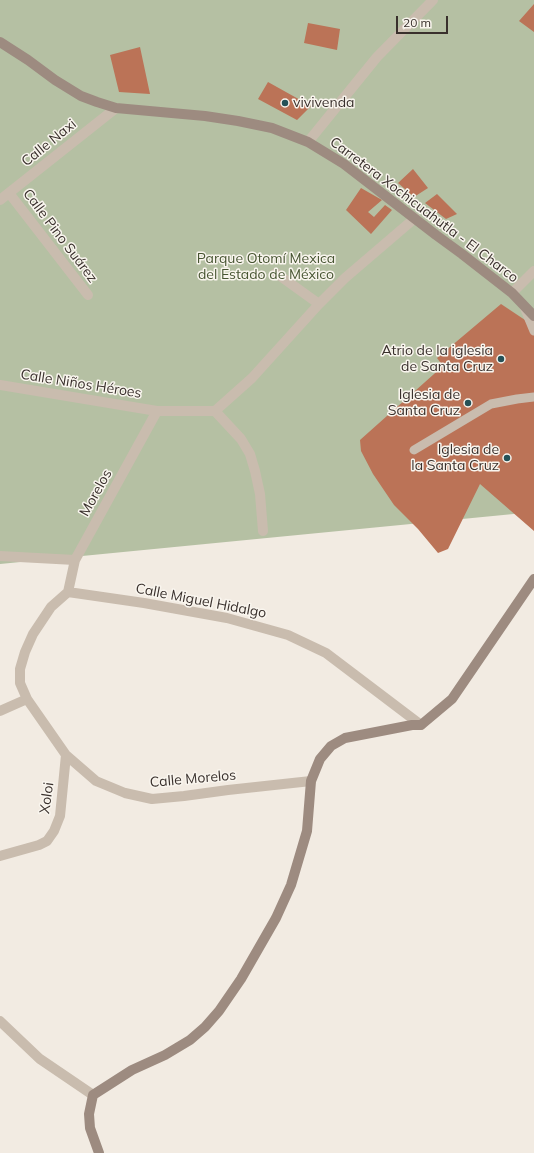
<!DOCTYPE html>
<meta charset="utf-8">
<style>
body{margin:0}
#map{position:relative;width:534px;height:1153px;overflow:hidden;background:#f2ebe2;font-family:Mulish,sans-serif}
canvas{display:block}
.scale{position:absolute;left:396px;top:16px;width:52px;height:18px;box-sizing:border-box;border:2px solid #39302c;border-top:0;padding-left:5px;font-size:12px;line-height:14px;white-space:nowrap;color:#39302c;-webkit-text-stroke:3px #f9f5ee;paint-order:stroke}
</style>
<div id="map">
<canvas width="534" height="1153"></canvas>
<div class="scale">20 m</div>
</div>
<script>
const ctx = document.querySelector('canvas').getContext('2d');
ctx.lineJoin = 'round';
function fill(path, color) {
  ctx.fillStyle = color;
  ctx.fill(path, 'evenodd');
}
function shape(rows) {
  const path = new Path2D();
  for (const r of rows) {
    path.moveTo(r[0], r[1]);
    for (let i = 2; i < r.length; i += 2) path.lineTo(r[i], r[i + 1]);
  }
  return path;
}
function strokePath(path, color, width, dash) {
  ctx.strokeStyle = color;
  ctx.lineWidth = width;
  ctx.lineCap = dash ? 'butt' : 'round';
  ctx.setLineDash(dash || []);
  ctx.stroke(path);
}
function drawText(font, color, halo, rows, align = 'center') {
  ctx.font = font + ' Mulish,sans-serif';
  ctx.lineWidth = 3;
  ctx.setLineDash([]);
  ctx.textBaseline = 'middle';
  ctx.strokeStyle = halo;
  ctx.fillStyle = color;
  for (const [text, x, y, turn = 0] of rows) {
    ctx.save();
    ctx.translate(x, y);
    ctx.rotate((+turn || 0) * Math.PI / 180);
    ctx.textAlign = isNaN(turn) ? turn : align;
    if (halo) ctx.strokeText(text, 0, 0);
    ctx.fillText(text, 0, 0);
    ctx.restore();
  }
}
fill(shape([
 [0,0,534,0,534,512,0,564]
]), '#b5c0a3');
fill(shape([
 [534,4,534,32,519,21],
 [308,23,340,29,337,50,304,43],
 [140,47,150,94,119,92,110,55],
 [268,82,311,106,297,120,258,99],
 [413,169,428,188,414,197,398,183],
 [361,188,382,200,368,212,374,217,385,205,392,210,371,234,346,210],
 [437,194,457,214,446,219,425,203],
 [501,304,534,326,534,531,480,484,448,549,438,553,418,529,394,505,373,474,361,451,360,440,443,366,437,358]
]), '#bb7357');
strokePath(shape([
 [524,307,534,331],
 [414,450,491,404,517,399,534,397]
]), '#c9bcae', 9);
strokePath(shape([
 [308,142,377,57,433,0],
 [9,193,88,295],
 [0,200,116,108],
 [276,273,319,304],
 [512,293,534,271],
 [0,385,157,411,215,411,252,378,319,304,345,278,415,218],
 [215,411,241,439,250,454,255,471,260,494,263,531],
 [0,556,75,560],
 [68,592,51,607,33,634,25,652,20,669,20,683,27,699,66,755,96,781,125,793,152,799,184,796,228,790,311,781],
 [68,592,144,603,227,618,288,635,326,653,421,725],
 [68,592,75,560,157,411],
 [0,711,27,699],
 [0,856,39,845,47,841,54,831,60,816,66,755],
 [0,1021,40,1059,93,1095]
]), '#c9bcae', 10);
strokePath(shape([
 [0,42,28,60,55,80,81,96,97,102,116,108,205,116,238,121,272,128,308,142,344,164,436,235,462,254,512,293,534,316],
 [99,1153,90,1128,89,1114,93,1095,132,1070,165,1055,190,1040,205,1027,219,1011,241,979,276,918,291,885,307,831,311,781,320,759,331,746,345,738,412,725,421,725,452,699,534,579]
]), '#9d8b80', 10);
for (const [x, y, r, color] of [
 [285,103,4,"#255157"],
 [501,359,4,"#255157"],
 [468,403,4,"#255157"],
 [507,458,4,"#255157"]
]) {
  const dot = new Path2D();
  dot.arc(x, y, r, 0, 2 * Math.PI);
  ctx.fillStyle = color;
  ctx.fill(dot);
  strokePath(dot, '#f9f5ee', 1.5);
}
drawText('14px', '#39302c', '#f9f5ee', [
 ["vivivenda",293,103,"left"],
 ["Atrio de la iglesia",493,351],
 ["de Santa Cruz",493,367],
 ["Iglesia de",460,395],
 ["Santa Cruz",460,411],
 ["Iglesia de",499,450],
 ["la Santa Cruz",499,466]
], 'right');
drawText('14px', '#39302c', '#f9f5ee', [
 ["Calle Naxi",49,143,-39],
 ["Carretera Xochicuahutla - El Charco",424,210,37],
 ["Calle Pino Suárez",60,236,53],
 ["Calle Niños Héroes",81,384,9],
 ["Morelos",96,493,-61],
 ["Calle Miguel Hidalgo",201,601,11],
 ["Calle Morelos",193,779,-5],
 ["Xoloi",47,798,-82]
]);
drawText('14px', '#475532', '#f9f5ee', [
 ["Parque Otomí Mexica",266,259],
 ["del Estado de México",266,275]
]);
</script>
